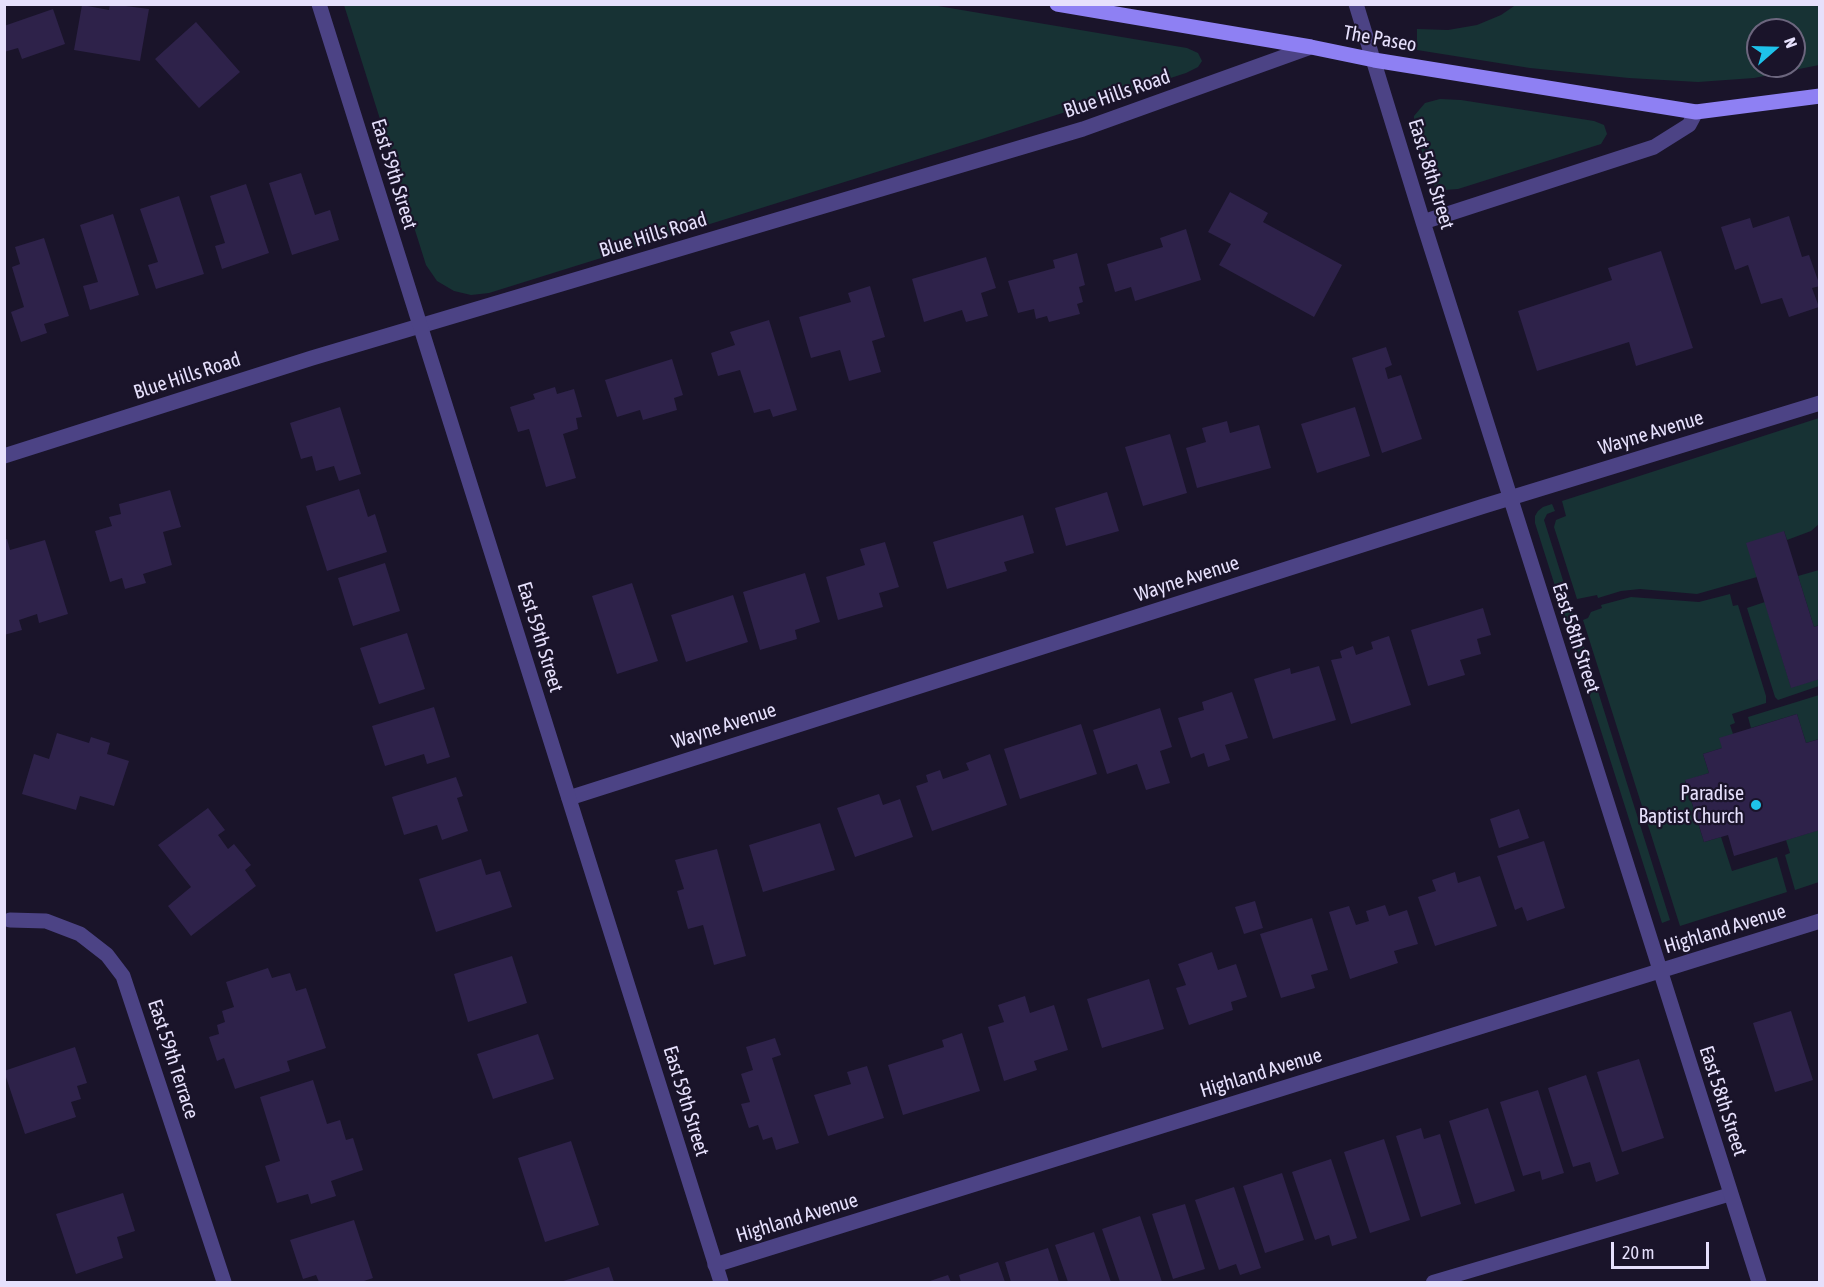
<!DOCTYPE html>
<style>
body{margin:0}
#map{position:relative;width:1824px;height:1287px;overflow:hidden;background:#1a142a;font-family:"Asap Condensed",sans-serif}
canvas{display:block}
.frame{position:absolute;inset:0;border:6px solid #e6e0fc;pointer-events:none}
.north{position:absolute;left:1746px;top:18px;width:60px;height:60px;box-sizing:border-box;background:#1a142a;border:2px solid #6c667e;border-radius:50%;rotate:70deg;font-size:16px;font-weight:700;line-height:24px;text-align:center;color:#e6e0fc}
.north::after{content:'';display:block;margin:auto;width:21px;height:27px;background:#1ec2ea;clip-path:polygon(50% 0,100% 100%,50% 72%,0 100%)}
.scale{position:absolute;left:1611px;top:1242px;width:98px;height:27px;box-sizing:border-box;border:3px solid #e6e0fc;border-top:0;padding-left:8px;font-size:18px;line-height:21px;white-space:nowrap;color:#e6e0fc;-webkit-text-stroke:4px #1a142a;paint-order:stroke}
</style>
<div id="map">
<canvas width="1824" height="1287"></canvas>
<div class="frame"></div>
<div class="north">N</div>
<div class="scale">20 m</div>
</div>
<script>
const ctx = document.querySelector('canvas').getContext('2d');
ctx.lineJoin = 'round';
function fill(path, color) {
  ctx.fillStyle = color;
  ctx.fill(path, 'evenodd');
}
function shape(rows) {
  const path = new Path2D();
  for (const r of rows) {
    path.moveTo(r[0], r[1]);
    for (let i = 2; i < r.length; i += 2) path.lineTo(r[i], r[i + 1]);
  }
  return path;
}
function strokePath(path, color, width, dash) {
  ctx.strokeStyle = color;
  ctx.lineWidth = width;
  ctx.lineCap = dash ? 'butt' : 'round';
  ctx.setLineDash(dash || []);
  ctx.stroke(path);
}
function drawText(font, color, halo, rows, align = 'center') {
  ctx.font = font + ' "Asap Condensed",sans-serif';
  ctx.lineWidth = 4.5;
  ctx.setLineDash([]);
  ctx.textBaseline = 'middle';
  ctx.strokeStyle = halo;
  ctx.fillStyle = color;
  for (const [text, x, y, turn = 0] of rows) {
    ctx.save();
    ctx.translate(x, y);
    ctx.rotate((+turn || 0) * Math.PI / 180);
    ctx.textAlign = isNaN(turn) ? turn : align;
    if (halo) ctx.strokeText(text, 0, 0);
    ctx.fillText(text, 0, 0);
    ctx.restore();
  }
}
fill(shape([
 [1517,4,1819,5,1819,65,1754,78,1698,82,1629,78,1530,68,1417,50,1417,29,1448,30,1477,25,1501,15],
 [1758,30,1794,30,1794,66,1758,66],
 [344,5,932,5,1187,48,1198,53,1202,61,1198,67,1186,73,979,140,489,293,471,295,454,291,437,281,426,265],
 [1440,99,1461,100,1594,121,1604,125,1607,134,1601,144,1458,189,1444,190,1435,187,1429,173,1414,127,1414,116,1425,103],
 [1819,418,1819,524,1811,531,1787,540,1784,531,1757,577,1697,594,1640,589,1621,591,1598,598,1597,595,1577,599,1554,527,1556,520,1566,516,1562,501],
 [1552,504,1555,511,1547,514,1544,520,1670,920,1662,923,1535,523,1535,516,1538,511,1543,507],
 [1819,570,1819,625,1814,627,1798,576],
 [1730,594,1733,606,1738,605,1766,696,1766,703,1732,714,1735,723,1730,725,1733,734,1722,748,1703,754,1709,773,1685,781,1704,842,1721,837,1732,871,1777,857,1787,892,1680,926,1583,620,1588,618,1591,612,1602,608,1601,605,1631,597,1699,602],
 [1765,602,1791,687,1819,679,1819,686,1778,700,1775,697,1747,608],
 [1819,695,1819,739,1806,743,1797,714,1751,728,1748,717],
 [1819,830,1819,882,1795,890,1785,855,1790,853,1786,840]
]), '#173234');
fill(shape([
 [110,4,149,9,140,61,74,50,82,5,109,10],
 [53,9,65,44,22,59,18,48,4,52,4,26],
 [196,22,240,72,199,108,155,59],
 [301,173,315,215,330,210,339,240,292,255,269,183],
 [246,184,269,253,222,269,215,246,225,243,210,196],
 [1230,192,1268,213,1263,222,1342,265,1314,317,1219,265,1231,244,1208,232],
 [179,196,204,274,156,289,148,265,158,262,140,209],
 [113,214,139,295,90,310,83,286,98,282,80,225],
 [1789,216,1802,257,1809,255,1820,286,1812,288,1819,307,1789,317,1782,298,1761,304,1748,265,1735,270,1721,227,1750,218,1753,228],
 [1186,229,1201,280,1135,301,1131,287,1115,292,1107,264,1163,247,1160,238],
 [44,238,69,316,44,324,47,333,21,342,11,312,24,307,12,267,20,264,15,247],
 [1661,251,1693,348,1636,366,1629,342,1537,371,1518,311,1612,280,1608,268],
 [1077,253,1085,285,1079,287,1083,302,1077,304,1080,314,1049,322,1047,316,1036,319,1034,309,1018,313,1008,281,1055,268,1053,260],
 [986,257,996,288,981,293,988,316,966,322,962,310,924,322,912,279],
 [870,286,885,337,872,341,881,372,849,381,840,350,811,358,799,317,851,302,848,293],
 [769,320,797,410,773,417,770,409,754,413,740,370,718,376,711,353,735,345,730,332],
 [1386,347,1392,365,1385,368,1388,379,1401,375,1422,439,1382,453,1352,358],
 [672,359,683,395,674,398,677,410,643,420,640,410,617,417,605,380],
 [555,387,557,394,574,389,582,417,576,418,578,429,563,434,576,478,546,487,529,429,518,432,510,407,535,399,533,394],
 [340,407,361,474,339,481,334,466,316,471,312,456,301,459,290,423],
 [1355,407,1370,456,1317,473,1301,424],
 [1227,421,1230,433,1259,425,1271,468,1197,488,1186,448,1206,442,1202,428],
 [1170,434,1187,493,1143,506,1125,447],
 [359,489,368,517,375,514,387,552,327,571,306,506],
 [170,490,181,527,163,532,172,565,143,574,146,583,125,589,122,578,110,582,95,531,112,526,109,517,121,514,119,504],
 [1107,492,1119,531,1066,546,1055,508],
 [1023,515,1034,553,1004,562,1007,571,947,589,933,542],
 [1784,531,1814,627,1820,625,1820,679,1791,688,1746,543],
 [7,539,10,550,45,540,68,614,39,623,37,614,19,620,22,630,4,635,4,540],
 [885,542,899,587,879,593,883,607,838,620,826,577,865,565,860,549],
 [385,563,400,611,353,626,338,578],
 [805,573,820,622,795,630,797,639,760,650,743,592],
 [632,583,658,661,617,674,592,596],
 [733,595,748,642,686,662,671,615],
 [1483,608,1491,635,1477,639,1481,654,1460,660,1465,675,1428,686,1411,630],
 [407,633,425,689,379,704,360,648],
 [1389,636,1411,705,1351,724,1331,660,1342,658,1340,651,1353,646,1356,655,1373,649,1371,642],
 [1319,666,1336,720,1273,739,1254,679,1290,668,1291,674],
 [1232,692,1248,738,1225,745,1230,760,1208,767,1204,753,1191,758,1178,718,1204,710,1202,702],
 [434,707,450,757,427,764,424,754,385,766,372,726],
 [1160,708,1172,747,1160,751,1170,783,1146,790,1137,764,1107,774,1093,730],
 [1797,714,1806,743,1820,739,1820,830,1734,856,1728,835,1704,842,1685,780,1709,773,1703,754,1722,748,1719,738],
 [1081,724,1097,774,1020,799,1004,749],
 [57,733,89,743,91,737,110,743,107,754,129,761,114,806,80,796,76,810,22,794,34,754,49,759],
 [990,754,1007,805,932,831,916,786,928,782,926,775,940,770,943,779,969,770,966,763],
 [456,777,463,796,457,798,468,831,442,840,437,825,404,835,392,797],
 [879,794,883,805,900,799,913,837,855,857,837,808],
 [208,808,225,830,218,835,228,849,234,844,251,865,245,870,256,886,191,936,168,906,191,887,158,845],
 [1519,809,1529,838,1499,848,1490,819],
 [820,823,835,870,763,892,749,845],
 [1544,841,1565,908,1527,921,1522,907,1515,910,1497,856],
 [717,849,746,956,714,965,703,925,688,929,677,891,684,889,675,860],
 [481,859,486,875,500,871,512,907,436,932,419,879],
 [1455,872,1458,883,1480,876,1497,926,1435,946,1418,897,1436,891,1432,880],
 [1255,901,1263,928,1244,934,1235,907],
 [1385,905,1389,916,1407,910,1418,944,1394,951,1398,963,1350,979,1329,912,1349,906,1356,925,1369,921,1366,911],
 [1312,918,1328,970,1311,975,1315,988,1281,998,1260,934],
 [1212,952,1218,970,1236,964,1247,997,1231,1002,1233,1010,1189,1025,1176,988,1186,985,1178,964],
 [512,956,527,1003,468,1022,454,974],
 [268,968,272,978,290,973,296,991,306,988,326,1048,287,1061,290,1071,235,1089,224,1058,217,1061,209,1037,219,1034,217,1025,225,1022,222,1011,234,1007,226,982],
 [1149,979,1164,1029,1102,1048,1087,999],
 [1025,996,1030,1013,1054,1005,1068,1050,1034,1061,1037,1070,1004,1081,988,1027,1004,1022,998,1005],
 [1791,1011,1813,1080,1775,1092,1753,1023],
 [962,1033,980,1091,903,1115,888,1065,944,1047,942,1040],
 [538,1034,554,1079,493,1099,477,1054],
 [775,1038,781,1055,772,1058,799,1143,776,1150,772,1137,763,1140,758,1125,749,1128,741,1104,750,1102,741,1074,753,1070,746,1047],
 [75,1047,87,1083,77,1086,81,1099,71,1102,76,1117,25,1134,4,1071],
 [1639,1059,1664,1138,1622,1152,1597,1072],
 [867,1066,884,1118,828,1136,814,1095,851,1084,847,1072],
 [1586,1075,1619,1174,1596,1182,1590,1162,1573,1167,1548,1088],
 [313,1080,327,1124,340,1120,346,1140,353,1138,363,1170,331,1181,336,1196,311,1204,308,1194,277,1203,265,1166,280,1161,260,1097],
 [1538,1090,1564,1173,1542,1180,1540,1171,1523,1176,1500,1102],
 [1488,1108,1515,1191,1475,1204,1449,1121],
 [1421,1128,1424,1139,1440,1134,1461,1204,1421,1217,1396,1136],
 [1384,1139,1410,1220,1370,1233,1344,1152],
 [571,1141,599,1225,545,1242,518,1158],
 [1331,1159,1357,1238,1332,1246,1329,1235,1315,1240,1292,1172],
 [1282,1173,1304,1240,1265,1253,1243,1186],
 [1234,1187,1261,1268,1240,1275,1236,1264,1219,1270,1195,1200],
 [123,1193,135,1231,117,1237,123,1258,76,1274,56,1214],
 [1185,1204,1205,1269,1173,1279,1152,1214],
 [1140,1216,1162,1282,1120,1282,1102,1229],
 [354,1220,373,1278,361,1282,319,1282,316,1275,303,1279,290,1240],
 [1094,1232,1111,1282,1068,1282,1055,1245],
 [1048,1248,1059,1282,1011,1282,1005,1262],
 [998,1262,1005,1282,961,1282,959,1275],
 [609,1267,614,1282,560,1282],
 [948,1275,951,1282,927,1282]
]), '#2e224a');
strokePath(shape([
 [1433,1282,1731,1194]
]), '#4c4385', 14);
strokePath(shape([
 [1356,4,1423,222,1759,1282],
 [1423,222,1654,147,1689,125,1696,112],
 [4,456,312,358,1083,129,1311,47],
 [569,798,1484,506,1820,403],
 [10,920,46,921,80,934,107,955,123,976,224,1282],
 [715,1265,1820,921]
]), '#4c4385', 15);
strokePath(shape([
 [319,4,721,1282]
]), '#4c4385', 15);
strokePath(shape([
 [1057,4,1311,47,1374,60,1696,112,1820,96]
]), '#8e80f3', 15);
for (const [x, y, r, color] of [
 [1756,805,6,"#1ec2ea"]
]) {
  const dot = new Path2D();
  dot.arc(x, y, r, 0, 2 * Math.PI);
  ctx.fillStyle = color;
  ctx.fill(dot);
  strokePath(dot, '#1a142a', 2);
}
drawText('20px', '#e6e0fc', '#1a142a', [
 ["The Paseo",1380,39,10],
 ["Blue Hills Road",1117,94,-19],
 ["East 59th Street",394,174,73],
 ["East 58th Street",1431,174,73],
 ["Blue Hills Road",653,235,-17],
 ["Blue Hills Road",187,376,-18],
 ["Wayne Avenue",1651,433,-17],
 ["Wayne Avenue",1187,579,-18],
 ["East 59th Street",540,637,73],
 ["East 58th Street",1576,638,72],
 ["Wayne Avenue",724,726,-18],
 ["Highland Avenue",1725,929,-17],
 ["East 59th Terrace",173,1059,72],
 ["Highland Avenue",1261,1073,-17],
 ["East 59th Street",686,1101,73],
 ["East 58th Street",1723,1101,72],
 ["Highland Avenue",797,1218,-17]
]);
drawText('20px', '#e6e0fc', '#1a142a', [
 ["Paradise",1744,794],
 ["Baptist Church",1744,817]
], 'right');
</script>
